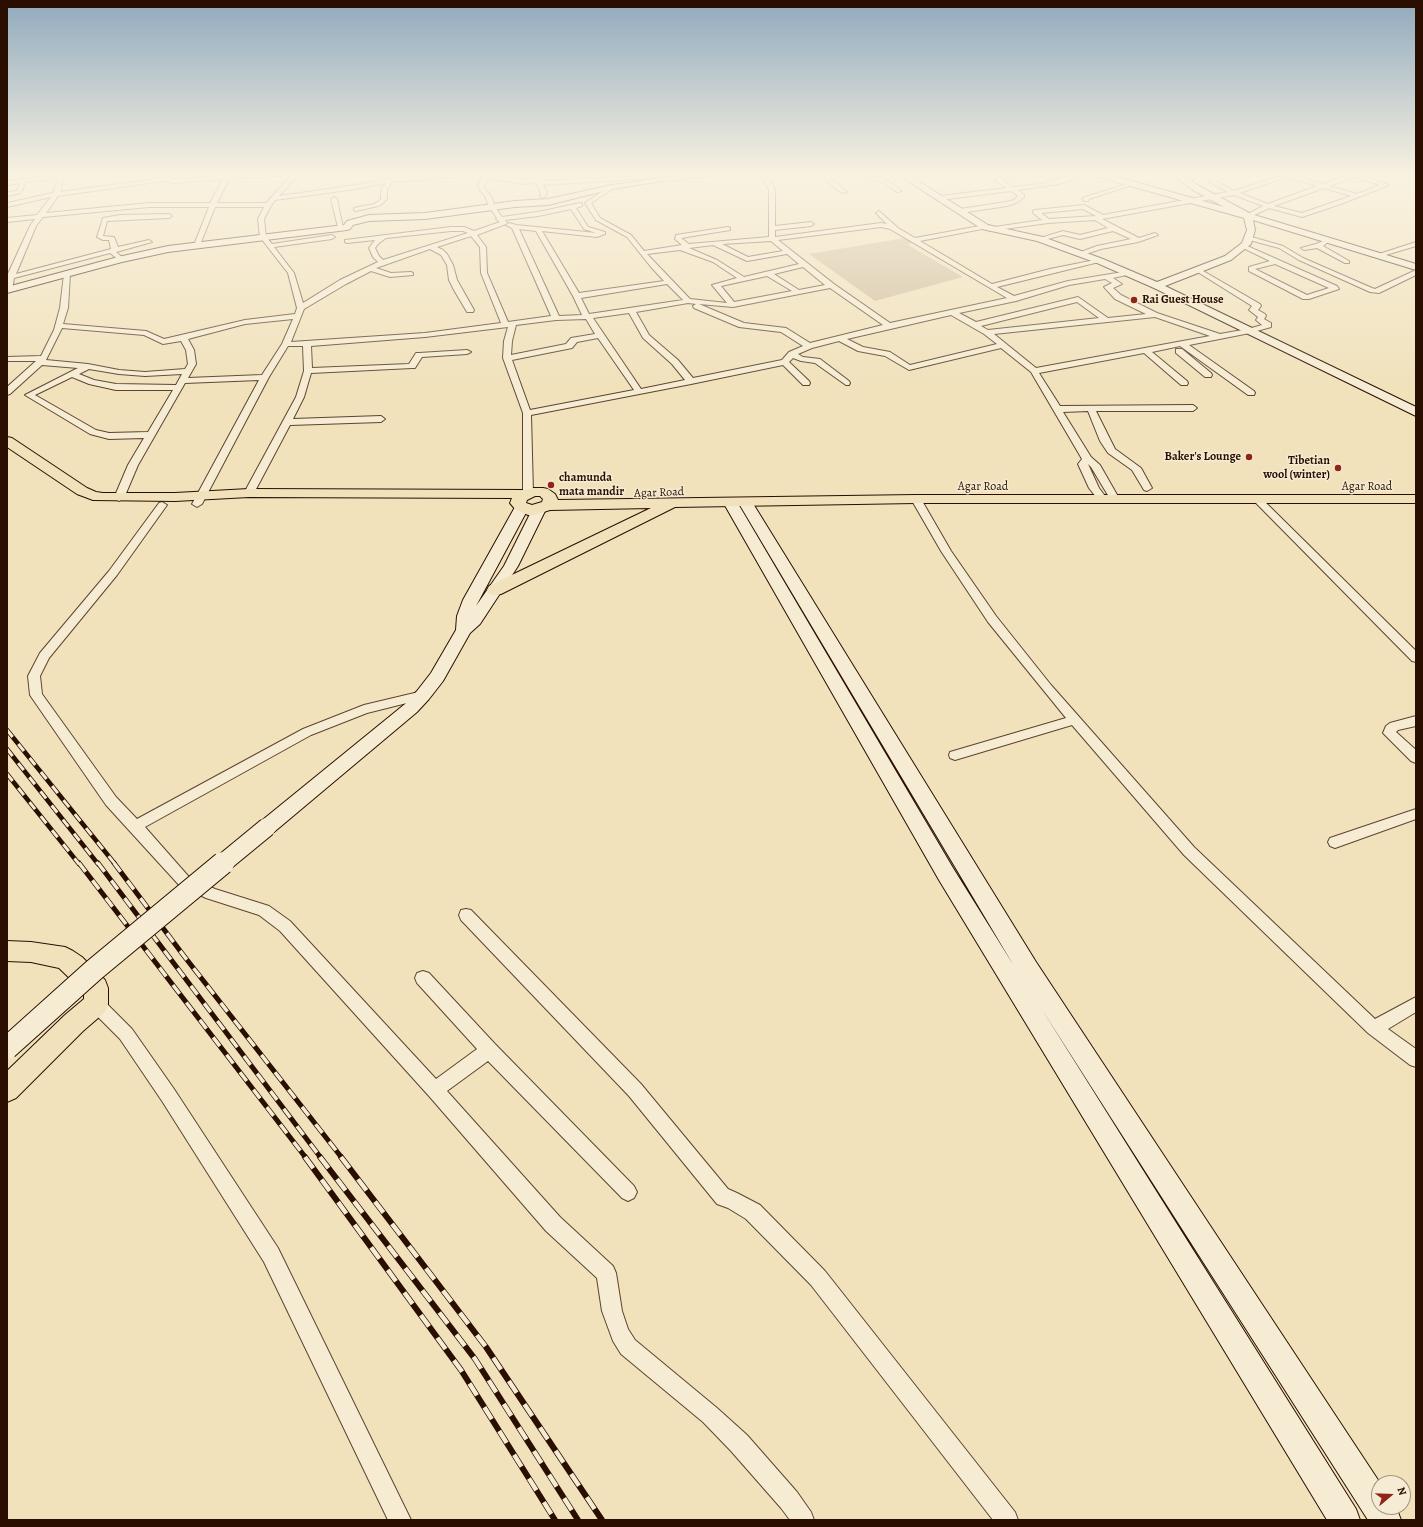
<!DOCTYPE html>
<style>
body{margin:0}
#map{position:relative;width:1423px;height:1527px;overflow:hidden;background:#f1e2bc;font-family:Alegreya,serif}
canvas{display:block}
.frame{position:absolute;inset:0;border:8px solid #2a0f00;pointer-events:none}
.north{position:absolute;left:1371px;top:1475px;width:40px;height:40px;box-sizing:border-box;background:#f6ecd3;border:1px solid #a4947f;border-radius:50%;rotate:71deg;font-size:11px;font-weight:700;line-height:16px;text-align:center;color:#2a0f00}
.north::after{content:'';display:block;margin:auto;width:14px;height:18px;background:#8f2418;clip-path:polygon(50% 0,100% 100%,50% 72%,0 100%)}
</style>
<div id="map">
<canvas width="1423" height="1527"></canvas>
<div class="frame"></div>
<div class="north">N</div>
</div>
<script>
const ctx = document.querySelector('canvas').getContext('2d');
ctx.lineJoin = 'round';
function fill(path, color) {
  ctx.fillStyle = color;
  ctx.fill(path, 'evenodd');
}
function shape(rows) {
  const path = new Path2D();
  for (const r of rows) {
    path.moveTo(r[0], r[1]);
    for (let i = 2; i < r.length; i += 2) path.lineTo(r[i], r[i + 1]);
  }
  return path;
}
function strokePath(path, color, width, dash) {
  ctx.strokeStyle = color;
  ctx.lineWidth = width;
  ctx.lineCap = dash ? 'butt' : 'round';
  ctx.setLineDash(dash || []);
  ctx.stroke(path);
}
function drawText(font, color, halo, rows, align = 'center') {
  ctx.font = font + ' Alegreya,serif';
  ctx.lineWidth = 3;
  ctx.setLineDash([]);
  ctx.textBaseline = 'middle';
  ctx.strokeStyle = halo;
  ctx.fillStyle = color;
  for (const [text, x, y, turn = 0] of rows) {
    ctx.save();
    ctx.translate(x, y);
    ctx.rotate((+turn || 0) * Math.PI / 180);
    ctx.textAlign = isNaN(turn) ? turn : align;
    if (halo) ctx.strokeText(text, 0, 0);
    ctx.fillText(text, 0, 0);
    ctx.restore();
  }
}
fill(shape([
 [905,238,912,242,908,245,963,277,875,301,809,254]
]), '#cfbe9c');
const street = shape([
 [64,174,82,174,64,177,60,192,169,177,174,179,225,176,226,174,232,174,231,175,284,174,281,176,229,179,217,203,266,203,293,174,299,174,279,196,356,185,390,178,444,174,470,174,467,176,392,182,387,190,387,199,383,203,378,206,356,211,354,210,354,208,374,204,379,201,381,199,381,190,386,183,356,189,275,200,271,206,264,219,266,237,272,244,332,235,335,237,332,239,274,247,294,273,303,303,340,280,378,262,373,257,369,248,375,240,347,243,345,242,345,240,451,227,464,227,474,231,500,222,496,219,497,218,489,207,485,196,479,189,478,186,483,174,522,180,536,179,535,174,541,174,542,181,655,175,655,177,653,178,543,185,547,193,545,197,543,198,540,196,541,193,536,183,522,184,487,178,484,186,485,189,491,196,495,207,502,217,538,212,580,203,582,204,582,206,576,208,588,227,605,232,605,234,597,237,542,231,579,293,664,281,651,267,627,237,596,220,585,203,612,185,614,186,614,188,591,203,600,218,631,235,644,251,682,245,675,239,676,235,728,227,730,228,730,230,681,238,689,244,769,237,769,190,765,182,758,174,764,174,771,181,775,190,775,226,811,222,814,224,811,226,775,230,775,237,881,223,887,224,876,213,879,211,898,228,915,238,985,225,988,228,1042,220,1033,213,1033,211,1035,210,1084,205,1103,215,1228,192,1209,182,1211,179,1224,174,1233,174,1215,181,1234,191,1280,176,1278,174,1294,174,1292,175,1323,184,1349,175,1347,174,1358,174,1389,185,1341,204,1302,217,1269,208,1250,217,1246,217,1246,215,1263,206,1234,195,1102,219,1139,238,1155,233,1158,235,1138,242,1101,249,1080,256,1077,254,1078,253,1097,246,1131,239,1113,231,1080,239,1063,235,1040,241,1037,239,1063,231,1080,235,1108,228,1095,220,1048,223,990,231,987,228,920,241,992,284,1050,269,1100,259,1103,261,997,287,1014,296,1068,281,1129,271,1132,273,1131,274,1113,278,1122,284,1113,288,1121,295,1157,313,1220,334,1248,329,1262,325,1256,320,1258,317,1249,310,1252,306,1196,271,1196,269,1198,268,1260,304,1261,306,1258,310,1265,314,1266,316,1264,319,1271,323,1271,327,1250,333,1189,345,1254,391,1255,393,1254,395,1248,395,1180,346,1152,352,1187,381,1188,383,1187,385,1181,385,1144,353,1039,373,1060,406,1193,405,1197,408,1193,411,1096,411,1115,449,1141,468,1152,488,1147,491,1144,490,1132,470,1108,453,1100,441,1088,411,1063,412,1091,457,1100,465,1120,500,1118,502,1112,502,1091,467,1088,464,1099,488,1108,500,1103,503,1100,502,1089,488,1078,464,1082,459,1031,372,1001,348,909,370,885,356,858,351,839,341,812,348,798,354,803,357,820,359,849,381,850,383,849,385,846,385,815,363,801,361,793,358,789,362,809,381,810,383,809,385,803,385,783,365,691,384,531,415,533,493,531,495,525,495,523,493,523,413,503,358,504,341,508,327,425,337,311,346,312,368,409,364,416,353,419,353,467,350,471,352,467,354,422,357,415,368,412,368,311,373,304,397,293,419,381,416,385,419,381,422,290,425,254,493,252,495,246,495,244,493,296,397,304,371,303,346,288,346,269,377,202,504,197,507,192,504,259,380,185,383,138,465,124,498,119,501,114,498,128,465,144,438,109,439,90,434,25,395,78,368,42,365,10,394,7,395,7,387,36,361,7,361,7,357,41,356,54,330,60,308,64,274,67,272,70,274,68,308,63,324,146,331,164,339,245,320,295,314,297,308,288,273,260,237,258,219,264,207,215,207,200,245,197,247,194,245,209,207,149,207,43,217,36,226,16,274,111,249,109,240,103,240,97,237,103,218,120,215,169,214,172,216,169,218,107,221,103,236,114,237,118,247,149,240,152,242,116,252,123,258,123,260,119,260,110,253,14,278,12,290,7,292,7,276,30,226,35,219,7,222,7,218,37,215,51,197,7,207,7,203,53,193,58,178,26,182,21,193,7,196,7,192,17,191,20,183,7,185,7,181,64,174],
 [1286,177,1317,186,1268,204,1240,193,1286,177],
 [1355,177,1380,185,1357,194,1329,186,1355,177],
 [223,179,210,203,149,203,46,213,58,196,157,182,168,181,173,183,223,179],
 [1324,188,1351,196,1302,213,1274,206,1324,188],
 [571,209,584,229,596,233,516,225,509,223,506,225,512,228,551,316,508,322,487,273,486,247,477,235,506,224,507,223,505,220,538,216,571,209],
 [1083,209,1096,216,1049,219,1041,213,1083,209],
 [881,227,890,229,1007,298,890,323,834,284,778,240,881,227],
 [519,229,536,231,573,296,582,315,559,316,519,229],
 [451,231,463,231,468,233,383,260,379,256,375,248,378,244,386,238,451,231],
 [471,236,480,247,481,273,501,323,425,333,291,342,304,309,346,284,371,271,390,277,413,275,413,273,411,272,391,273,376,268,430,249,441,255,447,265,449,280,454,290,467,312,473,312,474,310,457,280,453,265,447,254,443,250,437,247,471,236],
 [771,241,783,251,748,257,722,244,771,241],
 [713,245,747,261,787,254,799,264,744,277,717,260,689,248,713,245],
 [680,250,713,262,737,278,712,285,727,303,690,299,647,254,680,250],
 [803,267,825,285,799,290,774,274,803,267],
 [767,276,792,291,734,302,721,286,767,276],
 [1105,279,1112,283,1104,287,1115,299,1146,314,1108,318,1078,297,976,322,959,313,1016,301,1069,285,1105,279],
 [667,284,683,300,589,314,581,298,667,284],
 [830,288,883,325,810,343,786,328,744,323,699,304,733,307,830,288],
 [1077,302,1099,318,988,330,981,326,1077,302],
 [688,303,696,304,693,306,694,308,739,327,781,332,803,346,789,352,782,360,693,378,678,360,649,335,636,312,688,303],
 [629,313,643,338,672,364,685,380,641,389,593,318,629,313],
 [951,315,984,334,997,344,910,365,890,352,863,347,847,339,951,315],
 [1155,317,1210,336,1036,368,994,334,1155,317],
 [293,319,282,344,262,375,188,378,196,364,194,350,188,339,245,324,293,319],
 [586,319,595,334,571,338,566,344,511,355,512,341,516,325,556,320,586,319],
 [62,328,144,335,163,344,181,341,186,350,188,364,185,369,145,372,119,370,88,364,46,360,62,328],
 [598,338,634,390,530,410,512,360,572,348,577,342,598,338],
 [89,369,119,374,145,376,182,374,176,385,116,384,94,380,79,374,89,369],
 [72,377,89,384,116,390,173,390,148,432,109,433,96,430,35,395,72,377],
 [818,174,825,174,847,192,842,193,818,174],
 [857,174,866,174,888,181,902,191,897,192,884,183,857,174],
 [1020,174,1036,174,1002,180,1013,187,1040,184,1076,174,1085,174,1059,184,1018,190,1024,195,1024,197,1018,202,1007,206,960,213,957,211,960,209,1006,202,1014,200,1018,196,1011,191,940,200,937,198,940,196,1007,188,995,180,995,178,1020,174],
 [1198,174,1207,174,1186,182,1181,181,1198,174],
 [1130,183,1135,184,1089,199,1088,201,1084,201,1082,199,1085,197,1130,183],
 [334,197,337,199,343,228,338,227,331,199,334,197],
 [1248,236,1283,246,1303,258,1372,288,1375,289,1416,270,1416,275,1379,293,1370,292,1299,260,1279,248,1246,239,1245,238,1248,236],
 [1323,241,1328,242,1323,246,1349,261,1349,263,1345,263,1317,248,1304,250,1301,248,1316,244,1323,241],
 [1416,242,1416,246,1379,257,1376,255,1416,242],
 [1241,245,1245,245,1337,286,1339,289,1309,299,1303,299,1249,271,1249,267,1270,261,1241,247,1241,245],
 [1275,264,1329,288,1307,295,1255,269,1275,264],
 [1176,349,1182,349,1211,373,1212,375,1211,377,1205,377,1176,353,1176,349],
 [916,496,921,499,951,551,996,616,1051,685,1194,847,1375,1019,1416,997,1416,1012,1388,1029,1416,1049,1416,1067,1410,1065,1368,1033,1184,855,1072,725,955,760,950,758,949,755,950,752,1066,718,988,622,941,551,911,499,916,496],
 [1257,496,1260,497,1416,651,1416,662,1412,661,1254,501,1252,499,1257,496],
 [162,502,167,505,117,575,49,658,40,676,42,694,116,797,137,819,303,729,364,705,423,691,427,692,429,695,427,698,367,713,311,735,145,827,189,877,215,889,269,906,290,921,436,1079,477,1049,417,983,415,978,417,973,423,971,429,973,495,1044,634,1186,637,1192,634,1198,628,1201,622,1198,488,1061,447,1091,560,1217,613,1266,616,1273,622,1311,628,1329,635,1340,717,1408,747,1435,797,1492,811,1512,814,1520,790,1520,781,1508,731,1451,703,1422,621,1354,613,1341,602,1311,597,1278,546,1231,429,1096,280,931,259,915,206,898,179,885,106,805,32,698,30,695,28,676,40,653,109,571,159,503,162,502],
 [1416,716,1416,726,1398,730,1396,732,1416,750,1416,763,1411,761,1383,733,1386,726,1390,723,1416,716],
 [1416,809,1416,819,1335,848,1330,846,1328,842,1330,838,1416,809],
 [466,909,471,910,641,1084,728,1189,737,1193,760,1205,825,1271,1015,1512,1018,1520,993,1520,811,1285,746,1219,728,1208,717,1204,629,1096,461,920,459,915,461,910,466,909],
 [96,997,102,999,132,1029,174,1089,278,1248,411,1520,388,1520,264,1262,162,1101,120,1039,90,1009,88,1004,90,999,96,997]
]);
const secondary = shape([
 [689,174,716,174,712,176,656,182,612,189,548,205,515,207,425,219,369,221,353,225,350,229,347,230,168,252,122,262,7,293,7,287,118,257,168,246,344,225,347,221,369,215,425,213,515,201,548,199,612,185,689,174],
 [897,174,907,174,988,225,1043,237,1103,259,1157,282,1225,256,1242,243,1247,230,1244,218,1095,176,1094,174,1107,174,1224,207,1193,190,1172,174,1181,174,1199,186,1251,214,1416,264,1416,270,1253,220,1255,230,1251,244,1231,260,1165,286,1416,407,1416,416,1154,288,1097,263,1037,241,982,229,897,174],
 [730,498,735,499,737,502,953,868,1014,966,738,502,740,499,745,498,750,499,752,502,1036,962,1380,1483,1379,1507,1396,1507,1401,1520,1368,1520,1041,1008,1356,1509,1360,1520,1327,1520,939,880,723,502,725,499,730,498],
 [522,503,527,504,529,507,476,606,504,566,534,506,539,505,544,506,546,509,518,566,480,624,470,633,443,681,429,699,417,712,274,832,267,835,260,832,257,827,260,822,405,704,417,691,431,673,456,630,457,616,463,600,515,507,517,504,522,503]
]);
const primary = shape([
 [7,437,12,438,87,488,96,492,103,493,175,493,249,489,525,490,533,488,543,488,548,489,555,494,558,500,916,495,1416,495,1416,503,916,503,675,507,501,594,495,595,489,594,487,590,489,586,651,508,550,510,534,515,528,515,515,509,510,503,512,498,249,497,175,501,93,500,77,494,7,447,7,437],
 [535,496,540,496,543,499,542,502,532,505,526,503,527,500,535,496],
 [7,941,31,942,65,947,73,951,82,957,105,980,108,988,108,1004,105,1012,83,1031,16,1098,7,1102,7,1071,65,1015,84,999,84,992,59,968,31,962,7,961,7,941]
]);
strokePath(street, '#5c442f', 2);
strokePath(secondary, '#2a0f00', 2);
strokePath(primary, '#2a0f00', 2);
fill(street, '#f6ecd3');
fill(secondary, '#f6ecd3');
fill(primary, '#f1e2bc');
const railFar2 = shape([
 [7,730,115,864],
 [7,749,98,864],
 [7,774,79,864]
]);
const railFar1 = shape([
 [79,863,306,1158],
 [98,863,321,1158],
 [114,863,184,956,342,1158]
]);
const rail = shape([
 [305,1157,461,1370,555,1520],
 [320,1157,475,1359,578,1520],
 [341,1157,486,1347,602,1520]
]);
strokePath(railFar2, '#2a0f00', 4.5);
strokePath(railFar1, '#2a0f00', 5);
strokePath(rail, '#2a0f00', 6);
strokePath(railFar2, '#f6ecd3', 3, [9]);
strokePath(railFar1, '#f6ecd3', 3.5, [11]);
strokePath(rail, '#f6ecd3', 4.5, [14]);
const secondaryBridgeFar1 = shape([
 [222,864,267,827]
]);
const secondaryBridge = shape([
 [7,1048,94,970,223,863]
]);
strokePath(secondaryBridgeFar1, '#2a0f00', 20, []);
strokePath(secondaryBridge, '#2a0f00', 24, []);
strokePath(secondaryBridgeFar1, '#f6ecd3', 18);
strokePath(secondaryBridge, '#f6ecd3', 22);
const sky = ctx.createLinearGradient(0, 0, 0, 388);
sky.addColorStop(0, '#90aabd');
sky.addColorStop(0.45, '#f9f2e1');
sky.addColorStop(1, '#f9f2e100');
ctx.fillStyle = sky;
ctx.fillRect(0, 0, 1423, 388);
for (const [x, y, r, color] of [
 [1134,300,4,"#8f2418"],
 [1249,457,4,"#8f2418"],
 [1338,468,4,"#8f2418"],
 [551,485,4,"#8f2418"]
]) {
  const dot = new Path2D();
  dot.arc(x, y, r, 0, 2 * Math.PI);
  ctx.fillStyle = color;
  ctx.fill(dot);
  strokePath(dot, '#f6ecd3', 1.5);
}
drawText('bold 12px', '#2a0f00', '#f6ecd3', [
 ["Rai Guest House",1142,300],
 ["Baker's Lounge",1241,457,"right"],
 ["Tibetian",1330,461,"right"],
 ["wool (winter)",1330,475,"right"],
 ["chamunda",559,478],
 ["mata mandir",559,492]
], 'left');
drawText('12px', '#2a0f00', '#f6ecd3', [
 ["Agar Road",983,487],
 ["Agar Road",1367,487],
 ["Agar Road",659,493,-2]
]);
</script>
